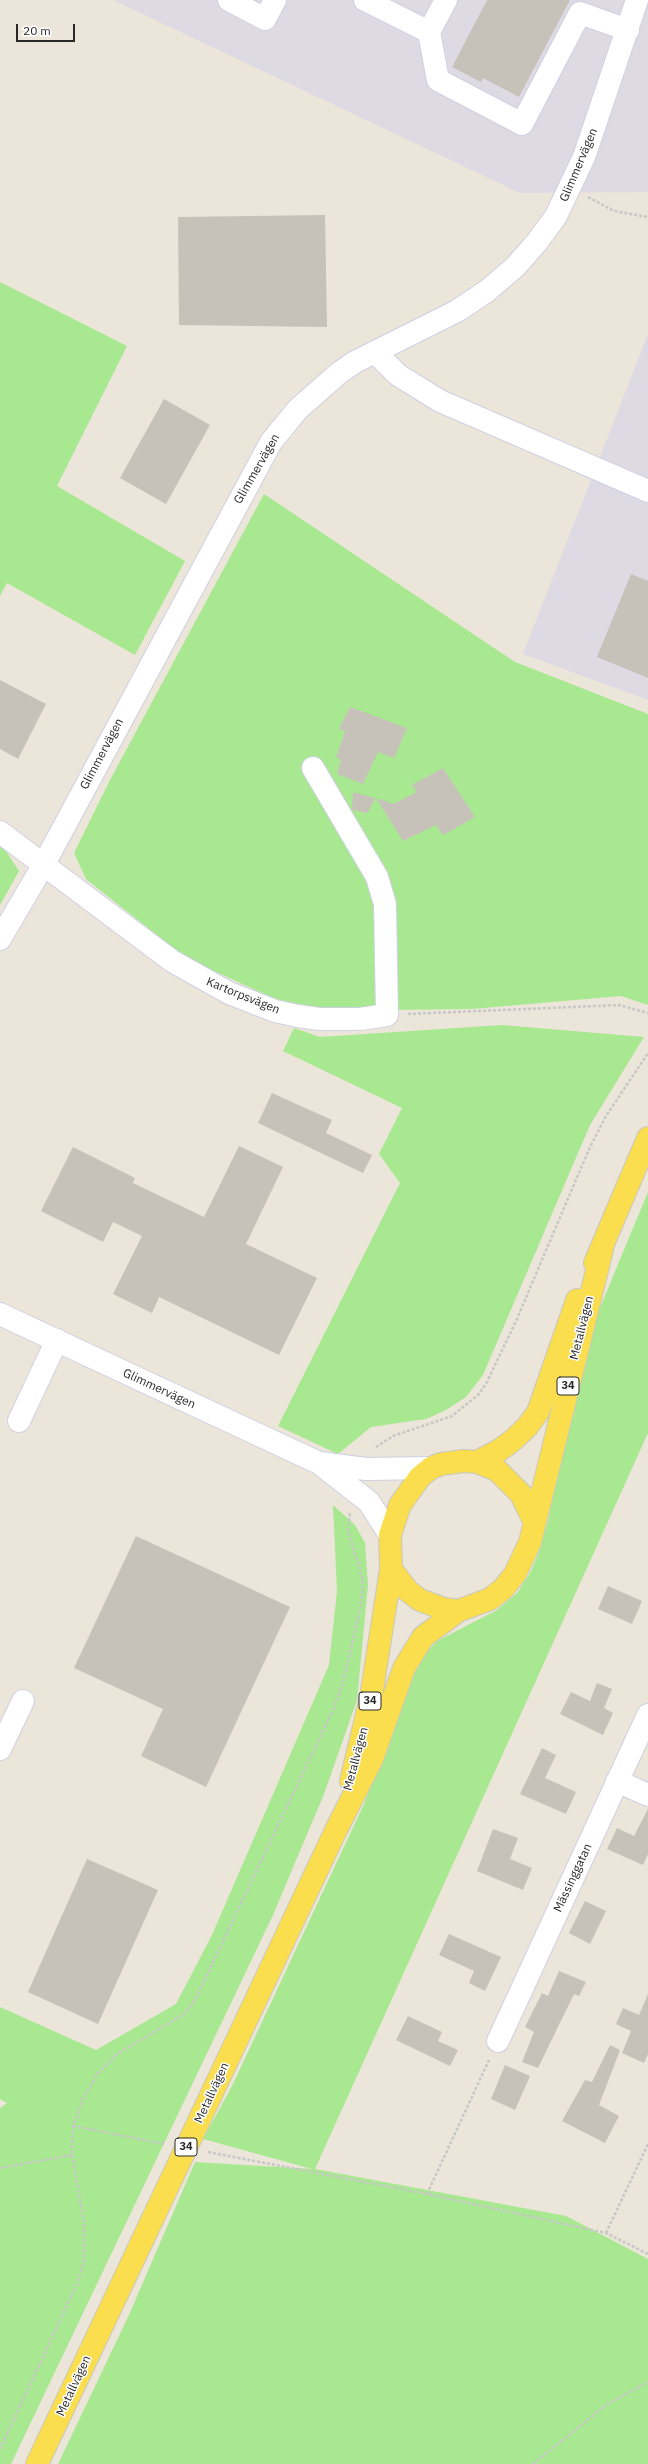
<!DOCTYPE html>
<meta charset="utf-8">
<style>
body{margin:0}
#map{position:relative;width:648px;height:2464px;overflow:hidden;background:#ece5d9;font-family:"IBM Plex Sans",sans-serif}
canvas{display:block}
.scale{position:absolute;left:16px;top:24px;width:59px;height:18px;box-sizing:border-box;border:2px solid #282828;border-top:0;padding-left:5px;font-size:12px;line-height:14px;white-space:nowrap;color:#282828;-webkit-text-stroke:3px #fff;paint-order:stroke}
</style>
<div id="map">
<canvas width="648" height="2464"></canvas>
<div class="scale">20 m</div>
</div>
<script>
const ctx = document.querySelector('canvas').getContext('2d');
ctx.lineJoin = 'round';
function fill(path, color) {
  ctx.fillStyle = color;
  ctx.fill(path, 'evenodd');
}
function shape(rows) {
  const path = new Path2D();
  for (const r of rows) {
    path.moveTo(r[0], r[1]);
    for (let i = 2; i < r.length; i += 2) path.lineTo(r[i], r[i + 1]);
  }
  return path;
}
function strokePath(path, color, width, dash) {
  ctx.strokeStyle = color;
  ctx.lineWidth = width;
  ctx.lineCap = dash ? 'butt' : 'round';
  ctx.setLineDash(dash || []);
  ctx.stroke(path);
}
function drawText(font, color, halo, rows, align = 'center') {
  ctx.font = font + ' "IBM Plex Sans",sans-serif';
  ctx.lineWidth = 3;
  ctx.setLineDash([]);
  ctx.textBaseline = 'middle';
  ctx.strokeStyle = halo;
  ctx.fillStyle = color;
  for (const [text, x, y, turn = 0] of rows) {
    ctx.save();
    ctx.translate(x, y);
    ctx.rotate((+turn || 0) * Math.PI / 180);
    ctx.textAlign = isNaN(turn) ? turn : align;
    if (halo) ctx.strokeText(text, 0, 0);
    ctx.fillText(text, 0, 0);
    ctx.restore();
  }
}
fill(shape([
 [113,0,648,0,648,192,520,193],
 [648,334,648,700,523,654]
]), '#dddae4');
fill(shape([
 [0,282,127,346,57,486,185,561,135,655,7,583,0,596],
 [264,494,515,662,648,714,648,1005,621,996,472,1009,383,1010,290,1006,186,958,86,879,74,853,110,780],
 [0,842,19,871,0,905],
 [502,1025,644,1037,590,1125,483,1375,466,1397,446,1410,426,1419,371,1427,338,1454,278,1426,400,1183,379,1154,402,1108,283,1051,294,1028,320,1037],
 [648,1192,648,1433,315,2169,566,2216,648,2259,648,2464,58,2464,128,2317,195,2162,312,2169,203,2139,232,2086,364,1804,417,1663,437,1641,497,1610,518,1592,531,1571,539,1552,548,1521,568,1415,597,1315],
 [333,1505,355,1525,365,1543,368,1585,357,1700,324,1794,273,1915,11,2464,0,2464,0,2108,7,2103,0,2099,0,2007,96,2050,176,2004,212,1935,329,1665,337,1591]
]), '#a8e890');
fill(shape([
 [487,0,570,0,519,97,483,78,481,82,452,67],
 [325,215,327,327,179,325,178,217],
 [164,399,210,425,166,504,120,478],
 [631,574,648,581,648,678,597,657],
 [0,680,46,704,18,759,0,749],
 [350,707,407,728,394,758,378,752,363,784,337,774,341,760,336,757,345,732,339,729],
 [443,768,475,817,443,835,436,825,403,841,376,798,394,804,417,792,412,785],
 [353,792,375,798,368,813,352,810],
 [272,1093,332,1120,326,1133,372,1155,363,1173,258,1123],
 [239,1146,283,1167,246,1244,317,1278,279,1355,159,1297,152,1313,113,1294,142,1236,113,1222,103,1242,41,1211,73,1147,135,1178,133,1183,204,1217],
 [136,1536,290,1607,206,1787,141,1756,163,1709,74,1668],
 [608,1586,642,1601,632,1624,598,1609],
 [597,1683,612,1689,604,1708,613,1713,603,1735,560,1714,571,1692,590,1701],
 [542,1748,556,1755,545,1778,576,1792,566,1814,520,1794],
 [648,1809,648,1854,643,1865,607,1849,617,1828,634,1836],
 [493,1829,518,1838,510,1859,532,1868,523,1890,477,1871],
 [87,1859,158,1890,98,2024,28,1992],
 [585,1901,606,1911,590,1944,569,1933],
 [449,1934,501,1957,485,1991,469,1983,474,1971,439,1955],
 [559,1971,586,1982,579,1996,574,1994,538,2068,522,2062,534,2032,525,2027,542,1993,548,1996],
 [648,1994,648,2054,644,2063,622,2053,631,2031,616,2024,623,2008,639,2015],
 [408,2016,442,2032,438,2041,458,2050,450,2066,396,2040],
 [610,2045,620,2050,599,2105,619,2116,605,2143,562,2121,585,2080,592,2082],
 [505,2065,530,2076,515,2110,491,2099]
]), '#c7c2b9');
const minor = shape([
 [229,0,265,19,275,0],
 [365,0,429,32],
 [446,0,429,32,438,80,522,124,580,13,628,30],
 [375,352,398,375,440,401,648,491],
 [0,832,172,961,229,993,275,1011,298,1016,319,1019,360,1019,387,1015,385,904,377,877,313,768],
 [0,939,44,864,271,442,298,409,339,373,355,362,457,311,487,291,515,267,537,242,556,216,584,157,637,0],
 [0,1314,319,1463,369,1502,390,1535],
 [19,1421,57,1340],
 [320,1463,366,1469,431,1468],
 [0,1749,23,1701],
 [617,1781,648,1795],
 [498,2041,648,1715]
]);
const major = shape([
 [595,1263,648,1138],
 [477,1462,498,1451,512,1441,527,1427,538,1412,577,1300],
 [534,1521,521,1494,497,1470,477,1462,464,1461,441,1464,431,1468,420,1477,400,1505,390,1535,391,1569,408,1591,420,1600,444,1609,458,1611,490,1599,503,1589,515,1574,530,1542,602,1250],
 [351,1781,371,1697,391,1569],
 [37,2464,336,1830,372,1759,404,1668,423,1637,458,1611]
]);
strokePath(minor, '#ced0e3', 24);
strokePath(major, '#c7c7c7', 24);
strokePath(shape([
 [588,197,614,211,648,217],
 [408,1014,619,1005,648,1013],
 [376,1447,393,1436,452,1416,478,1395,486,1384,516,1321,590,1147,606,1116,648,1053],
 [73,2126,165,2144],
 [208,2152,427,2194,606,2233,648,2254],
 [0,2168,72,2155],
 [427,2194,489,2060],
 [606,2233,648,2144],
 [0,2449,77,2284,84,2261,84,2222,72,2155,73,2126,84,2097,98,2073,116,2055,186,2013,195,2000,332,1712,343,1683,361,1605,363,1580,348,1530,350,1513],
 [533,2464,606,2405,648,2382]
]), '#c7c7c7', 2.5, [3, 2]);
strokePath(minor, '#fff', 22);
strokePath(major, '#fbde4e', 22);
for (const [x, y, w] of [
 [568,1386,22],
 [370,1701,22],
 [186,2147,22]
]) {
  const box = new Path2D();
  box.roundRect(x - w / 2, y - 9, w, 18, 3);
  ctx.fillStyle = '#fff';
  ctx.fill(box);
  strokePath(box, '#282828', 1);
}
drawText('bold 11px', '#282828', null, [
 ["34",568,1386],
 ["34",370,1701],
 ["34",186,2147]
]);
drawText('12px', '#282828', '#fff', [
 ["Glimmervägen",579,165,-67],
 ["Glimmervägen",257,469,-60],
 ["Glimmervägen",102,754,-62],
 ["Kartorpsvägen",243,996,22],
 ["Metallvägen",582,1328,-76],
 ["Glimmervägen",159,1389,25],
 ["Metallvägen",356,1759,-75],
 ["Mässinggatan",573,1878,-65],
 ["Metallvägen",212,2093,-65],
 ["Metallvägen",74,2386,-65]
]);
</script>
